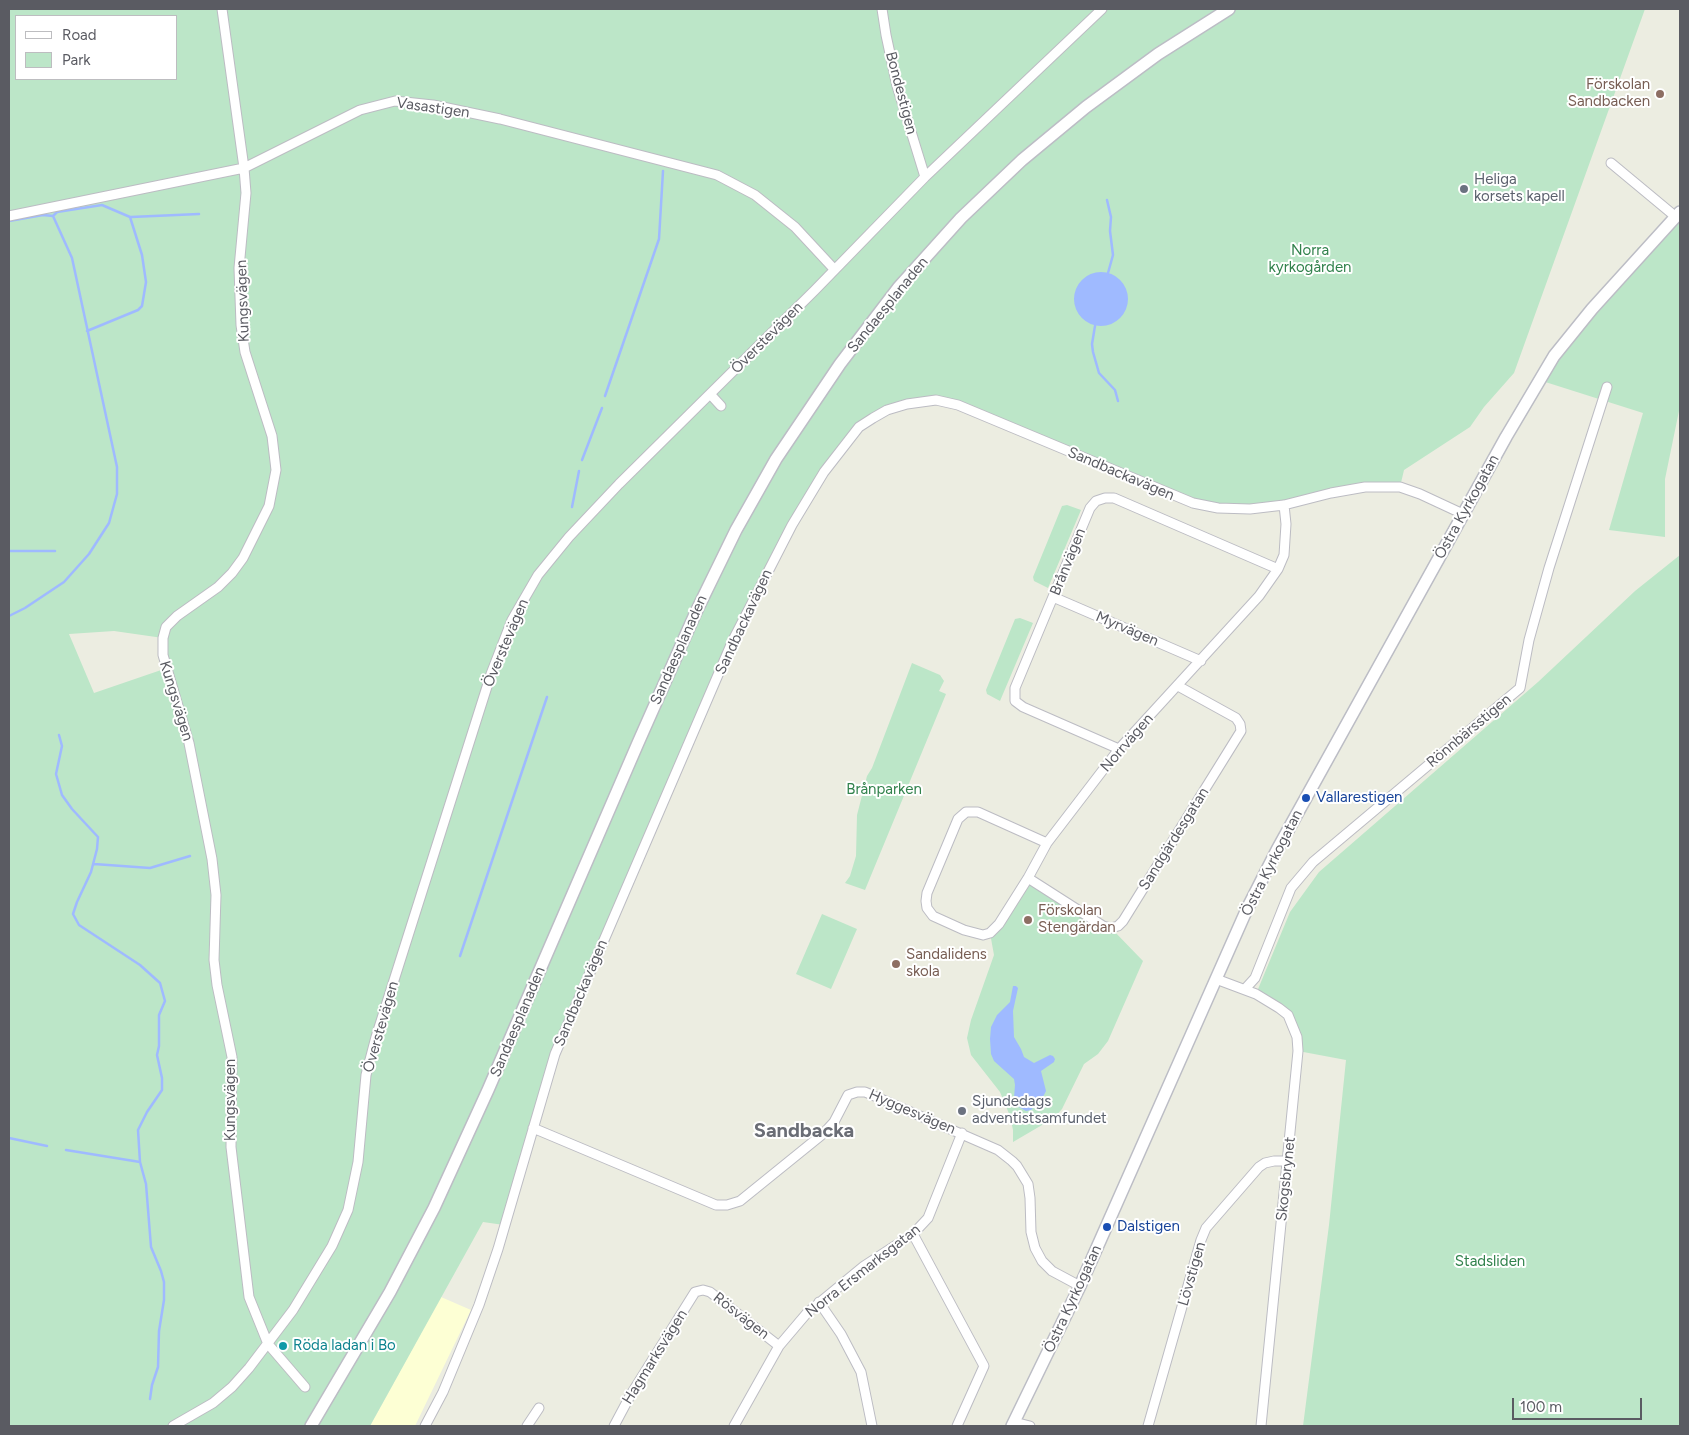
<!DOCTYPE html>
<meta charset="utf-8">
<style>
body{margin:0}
#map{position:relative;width:1689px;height:1435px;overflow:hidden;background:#ecede1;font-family:Figtree,sans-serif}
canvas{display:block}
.frame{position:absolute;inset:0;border:10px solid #5a5b62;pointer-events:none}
.legend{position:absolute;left:15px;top:15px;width:162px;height:65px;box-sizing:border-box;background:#fff;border:1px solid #bdbdc0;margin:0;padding:6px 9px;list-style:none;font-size:15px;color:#5a5b62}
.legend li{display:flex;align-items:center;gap:10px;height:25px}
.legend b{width:25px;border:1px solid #bdbdc0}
.scale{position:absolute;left:1512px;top:1398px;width:130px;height:22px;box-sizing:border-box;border:2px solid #5a5b62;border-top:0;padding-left:6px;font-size:15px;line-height:18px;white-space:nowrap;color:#5a5b62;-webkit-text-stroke:4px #fff;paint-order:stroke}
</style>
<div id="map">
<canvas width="1689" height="1435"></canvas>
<div class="frame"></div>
<ul class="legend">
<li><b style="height:6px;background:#fff"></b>Road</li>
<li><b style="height:14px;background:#bce6c8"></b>Park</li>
</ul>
<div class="scale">100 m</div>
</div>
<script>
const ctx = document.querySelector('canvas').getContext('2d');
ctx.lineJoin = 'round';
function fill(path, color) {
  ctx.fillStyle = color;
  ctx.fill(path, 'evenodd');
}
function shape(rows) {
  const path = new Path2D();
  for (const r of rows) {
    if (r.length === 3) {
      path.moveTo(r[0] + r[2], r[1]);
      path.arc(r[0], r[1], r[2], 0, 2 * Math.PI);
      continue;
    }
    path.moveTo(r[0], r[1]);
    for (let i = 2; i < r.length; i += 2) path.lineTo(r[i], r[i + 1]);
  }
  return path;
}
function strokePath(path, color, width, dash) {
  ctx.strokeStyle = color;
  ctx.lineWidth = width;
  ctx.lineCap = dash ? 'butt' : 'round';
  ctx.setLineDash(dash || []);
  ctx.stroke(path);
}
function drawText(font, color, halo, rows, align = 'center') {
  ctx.font = font + ' Figtree,sans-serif';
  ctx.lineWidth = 4;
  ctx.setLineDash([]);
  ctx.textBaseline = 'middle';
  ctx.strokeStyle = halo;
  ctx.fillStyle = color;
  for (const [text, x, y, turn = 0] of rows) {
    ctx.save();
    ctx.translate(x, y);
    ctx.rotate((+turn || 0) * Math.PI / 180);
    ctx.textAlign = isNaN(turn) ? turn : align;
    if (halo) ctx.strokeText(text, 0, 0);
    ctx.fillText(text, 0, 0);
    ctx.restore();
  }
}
fill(shape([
 [441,1297,471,1310,415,1426,370,1426]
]), '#fdffd4');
fill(shape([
 [9,9,1645,9,1514,373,1484,407,1470,427,1404,470,1400,487,1218,508,936,400,873,418,824,472,733,640,569,1021,504,1225,483,1222,370,1426,9,1426],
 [16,16,176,16,176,79,16,79],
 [114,631,163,638,167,668,94,693,69,634],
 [1680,212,1680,406,1665,479,1665,537,1609,530,1643,413,1539,380],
 [1067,505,1081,510,1048,588,1034,581,1033,577,1062,506],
 [1680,555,1680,1426,1303,1426,1329,1225,1346,1060,1298,1051,1288,1015,1256,994,1290,912,1319,872,1538,682,1635,591],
 [1020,618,1033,623,1000,701,987,694,986,690,1015,619],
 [912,663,940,675,944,681,939,691,946,694,865,890,845,883,850,876,856,856,857,815,867,776,872,768],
 [1028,878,1111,928,1143,961,1108,1041,1098,1054,1084,1064,1062,1109,1054,1118,1013,1142,1013,1130,1010,1116,1000,1092,971,1055,967,1038,971,1020,994,955,990,933],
 [822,914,857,929,831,989,796,974]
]), '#bce6c8');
fill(shape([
 [1101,299,27],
 [1013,986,1016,986,1018,988,1013,1011,1014,1037,1021,1049,1024,1057,1034,1063,1050,1055,1053,1056,1055,1059,1054,1062,1041,1071,1046,1091,1044,1095,1031,1110,1026,1111,1017,1106,1014,1098,1015,1085,1014,1079,994,1061,991,1054,990,1039,991,1027,997,1015,1010,1002]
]), '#9fbaff');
strokePath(shape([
 [1107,200,1111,217,1110,231,1113,255,1108,273],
 [53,216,57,212,102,205,130,217,142,255,146,282,142,306,138,310,87,331],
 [131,217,199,214],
 [9,221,43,215,53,216,72,258,117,467,117,494,109,523,89,554,64,582,25,608,9,616],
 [1095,326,1092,344,1093,352,1099,373,1115,390,1118,401],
 [605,396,659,239,663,171],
 [582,460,602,408],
 [572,507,579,471],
 [9,551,55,551],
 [59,735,62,746,56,774,62,795,72,809,98,837,97,849,91,872,77,902,73,914,79,925,140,965,160,983,165,1001,159,1015,159,1046,157,1055,162,1078,162,1090,147,1112,138,1130,140,1162,146,1184,151,1247,161,1271,164,1282,164,1300,159,1331,158,1367,152,1385,150,1399],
 [94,864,150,868,190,856],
 [460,956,547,697],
 [9,1138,47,1146],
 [66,1150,140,1162]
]), '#9fbaff', 2.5);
const street = shape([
 [222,9,244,168,246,193,239,268,241,325,245,352,272,436,276,470,269,506,243,558,232,573,218,587,177,616,166,627,163,638,163,655,189,743,212,859,216,895,214,960,217,985,232,1057,231,1147,249,1297,268,1344,305,1387],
 [882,9,886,35,897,86,925,177],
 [1611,163,1676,217],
 [9,216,244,168,360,110,395,101,433,105,500,119,717,175,755,195,795,227,834,269],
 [710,394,721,406],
 [1053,597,1201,661],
 [1119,749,1023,707,1015,701,1015,688,1090,508,1096,501,1105,498,1114,498,1278,569],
 [1047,843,978,812,966,812,958,819,927,893,926,901,927,908,933,916,964,930,983,935,990,933,999,924,1028,878,1047,843,1119,749,1259,596,1278,569,1284,555,1286,524,1284,505],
 [1028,878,1103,926,1111,928,1118,926,1123,921,1241,731,1240,724,1236,718,1178,686],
 [1216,979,1256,994,1279,1008,1288,1015,1297,1037,1298,1051,1261,1426],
 [1245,989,1255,978,1291,888,1313,862,1520,688,1529,640,1549,568,1607,387],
 [533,1128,716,1205,727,1205,740,1201,824,1133,834,1122,848,1095,857,1092,865,1092,998,1150,1012,1161,1017,1166,1028,1184,1030,1198,1031,1232,1035,1248,1042,1261,1052,1271,1080,1286],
 [913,1234,984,1366,957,1426],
 [819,1302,841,1334,861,1372,872,1426],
 [1014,1422,1030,1426],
 [173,1426,213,1403,232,1387,249,1368,293,1310,332,1246,348,1210,358,1162,366,1075,376,1037,491,674,512,620,538,575,569,537,619,484,815,290,925,177,1102,9],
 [425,1426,443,1392,479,1305,498,1249,555,1054,733,640,792,525,824,472,859,427,873,418,887,410,907,404,936,400,958,405,1193,503,1218,508,1250,509,1284,505,1331,493,1365,487,1400,487,1420,494,1463,514],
 [527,1426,539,1408],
 [614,1426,630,1396,695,1292,703,1290,710,1292,779,1346],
 [734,1426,779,1346,807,1313,864,1266,913,1234,928,1218,962,1133],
 [1148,1426,1201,1240,1206,1228,1259,1167,1265,1163,1274,1161,1287,1161]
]);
const secondary = shape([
 [311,1426,390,1292,434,1208,488,1090,638,743,696,612,736,530,776,459,840,364,898,288,961,218,1022,160,1086,107,1158,54,1229,9],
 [1012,1426,1080,1286,1247,909,1277,850,1506,437,1554,356,1592,309,1680,212]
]);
strokePath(street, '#bcbcc3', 11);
strokePath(secondary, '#bcbdc5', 14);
strokePath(street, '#fff', 9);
strokePath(secondary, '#fff', 11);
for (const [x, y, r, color] of [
 [1660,94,5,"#8d6e63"],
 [1464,189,5,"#6b7280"],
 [1306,798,5,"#1a4fb4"],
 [1028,920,5,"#8d6e63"],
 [896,964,5,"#8d6e63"],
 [962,1111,5,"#6b7280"],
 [1107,1227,5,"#1a4fb4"],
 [283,1346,5,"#0f9aa8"]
]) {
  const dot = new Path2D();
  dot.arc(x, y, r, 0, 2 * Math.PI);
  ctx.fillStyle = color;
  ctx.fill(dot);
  strokePath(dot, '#fff', 2);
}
drawText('15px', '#785e54', '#fff', [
 ["Förskolan",1650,85,"right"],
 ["Sandbacken",1650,102,"right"],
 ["Förskolan",1038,911],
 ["Stengärdan",1038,928],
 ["Sandalidens",906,955],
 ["skola",906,972]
], 'left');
drawText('15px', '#5a5b62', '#fff', [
 ["Bondestigen",901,93,75],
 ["Vasastigen",433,108,8],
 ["Kungsvägen",243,301,-92],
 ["Sandaesplanaden",888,305,-51],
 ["Överstevägen",767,338,-45],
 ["Sandbackavägen",1121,474,23],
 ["Östra Kyrkogatan",1467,507,-61],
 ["Brånvägen",1068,562,-68],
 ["Sandbackavägen",744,622,-65],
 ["Myrvägen",1127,629,23],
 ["Överstevägen",506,643,-67],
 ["Sandaesplanaden",679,650,-66],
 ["Kungsvägen",176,701,73],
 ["Rönnbärsstigen",1469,731,-40],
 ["Norrvägen",1127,743,-49],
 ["Sandgärdesgatan",1174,839,-58],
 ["Östra Kyrkogatan",1272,863,-63],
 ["Sandbackavägen",581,993,-67],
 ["Sandaesplanaden",518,1022,-67],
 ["Överstevägen",381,1027,-74],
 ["Kungsvägen",231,1100,-90],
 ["Hyggesvägen",912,1112,23],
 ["Skogsbrynet",1286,1179,-84],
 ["Norra Ersmarksgatan",863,1271,-38],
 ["Lövstigen",1192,1274,-74],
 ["Östra Kyrkogatan",1073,1299,-65],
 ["Rösvägen",741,1316,38],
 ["Hagmarksvägen",655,1357,-58]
]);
drawText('15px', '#5b616d', '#fff', [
 ["Heliga",1474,180],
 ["korsets kapell",1474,197],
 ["Sjundedags",972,1102],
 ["adventistsamfundet",972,1119]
], 'left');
drawText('15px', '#31824c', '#fff', [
 ["Norra",1310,251],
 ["kyrkogården",1310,268],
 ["Brånparken",884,790],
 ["Stadsliden",1490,1262]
]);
drawText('15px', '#164399', '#fff', [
 ["Vallarestigen",1316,798],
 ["Dalstigen",1117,1227]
], 'left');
drawText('15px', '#0d838f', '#fff', [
 ["Röda ladan i Bo",293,1346]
], 'left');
drawText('bold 20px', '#6a6d75', '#fff', [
 ["Sandbacka",804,1131]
]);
</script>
